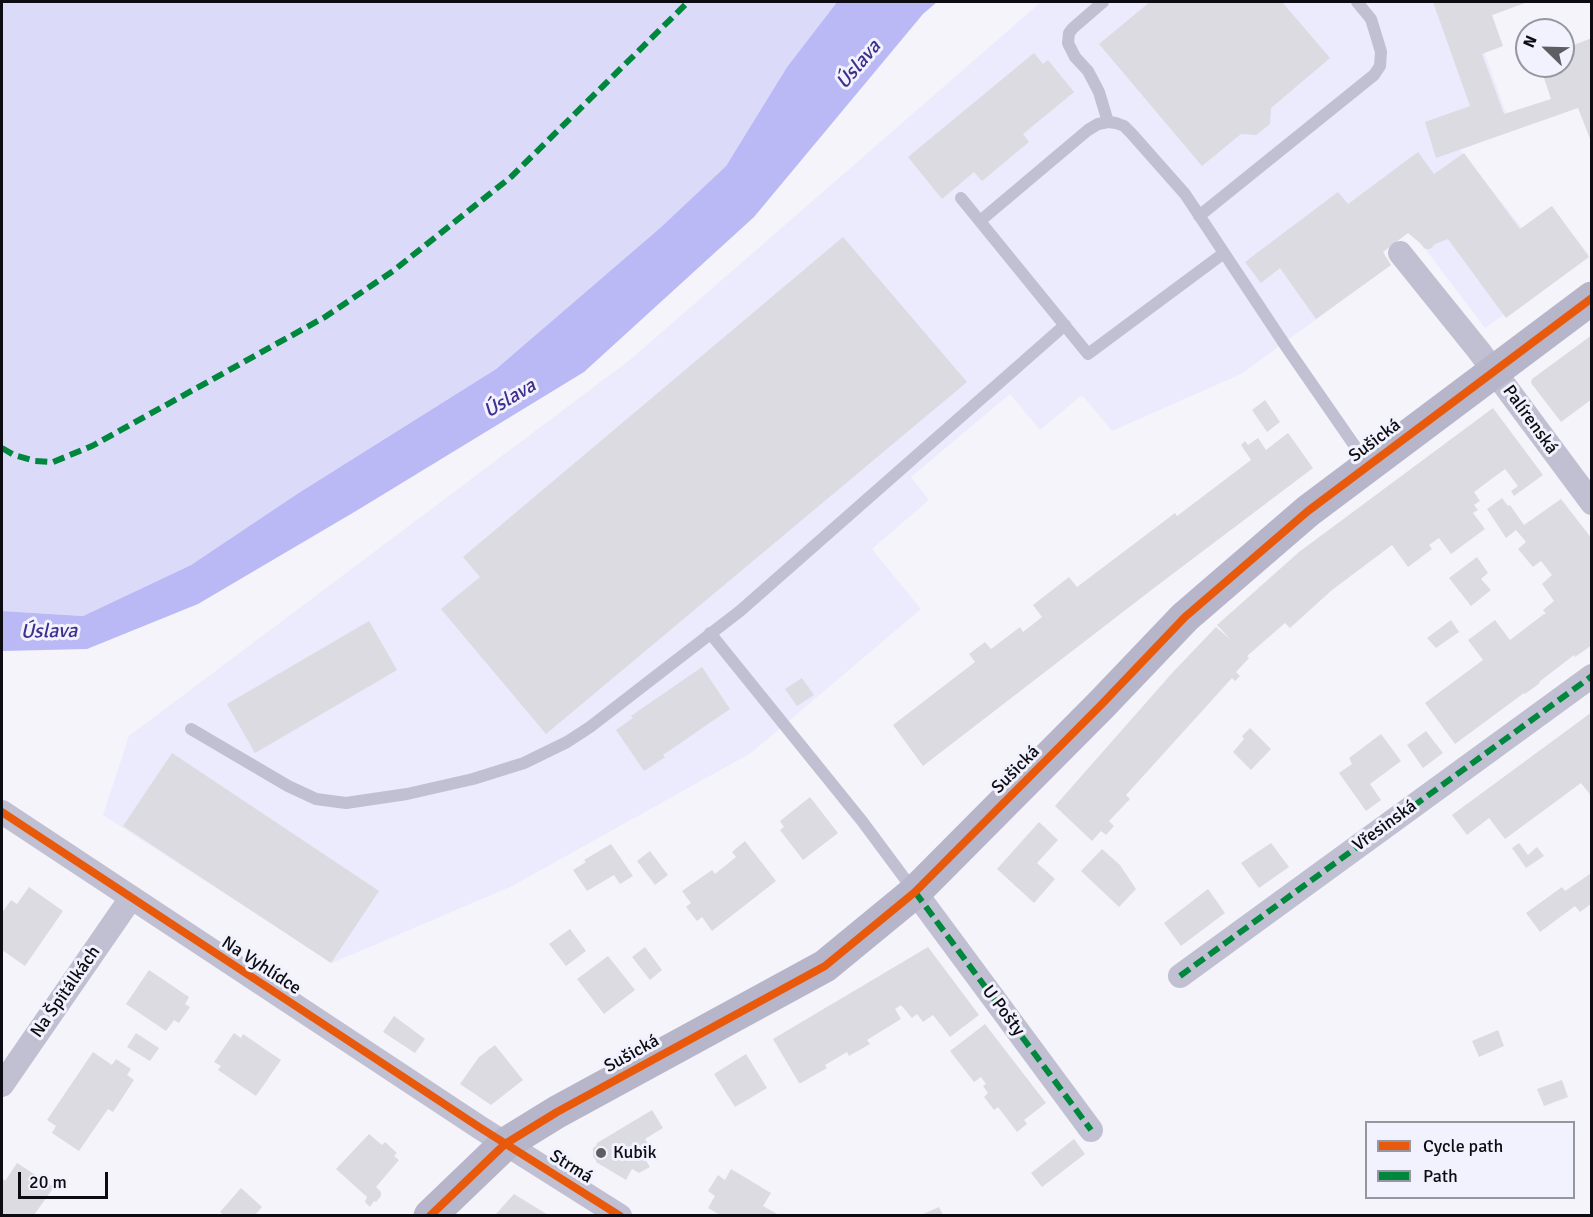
<!DOCTYPE html>
<meta charset="utf-8">
<style>
body{margin:0}
#map{position:relative;width:1593px;height:1217px;overflow:hidden;background:#f4f4fa;font-family:Signika,sans-serif}
canvas{display:block}
.frame{position:absolute;inset:0;border:3px solid #0c0c12;pointer-events:none}
.legend{position:absolute;left:1365px;top:1121px;width:210px;height:78px;box-sizing:border-box;background:#f1f2fd;border:2px solid #95969f;margin:0;padding:8px 10px;list-style:none;font-size:18px;color:#0c0c12}
.legend li{display:flex;align-items:center;gap:12px;height:30px}
.legend b{width:30px;border:2px solid #95969f}
.north{position:absolute;left:1515px;top:18px;width:60px;height:60px;box-sizing:border-box;background:#f1f2fd;border:2px solid #95969f;border-radius:50%;rotate:293deg;font-size:16px;font-weight:700;line-height:24px;text-align:center;color:#0c0c12}
.north::after{content:'';display:block;margin:auto;width:21px;height:27px;background:#5d5d63;clip-path:polygon(50% 0,100% 100%,50% 72%,0 100%)}
.scale{position:absolute;left:18px;top:1172px;width:90px;height:27px;box-sizing:border-box;border:3px solid #0c0c12;border-top:0;padding-left:8px;font-size:18px;line-height:21px;white-space:nowrap;color:#0c0c12;-webkit-text-stroke:4px #f1f2fd;paint-order:stroke}
</style>
<div id="map">
<canvas width="1593" height="1217"></canvas>
<div class="frame"></div>
<ul class="legend">
<li><b style="height:8px;background:#e8590c"></b>Cycle path</li>
<li><b style="height:8px;background:#00873e"></b>Path</li>
</ul>
<div class="north">N</div>
<div class="scale">20 m</div>
</div>
<script>
const ctx = document.querySelector('canvas').getContext('2d');
ctx.lineJoin = 'round';
function fill(path, color) {
  ctx.fillStyle = color;
  ctx.fill(path, 'evenodd');
}
function shape(rows) {
  const path = new Path2D();
  for (const r of rows) {
    path.moveTo(r[0], r[1]);
    for (let i = 2; i < r.length; i += 2) path.lineTo(r[i], r[i + 1]);
  }
  return path;
}
function strokePath(path, color, width, dash) {
  ctx.strokeStyle = color;
  ctx.lineWidth = width;
  ctx.lineCap = dash ? 'butt' : 'round';
  ctx.setLineDash(dash || []);
  ctx.stroke(path);
}
function drawText(font, color, halo, rows, align = 'center') {
  ctx.font = font + ' Signika,sans-serif';
  ctx.lineWidth = 6;
  ctx.setLineDash([]);
  ctx.textBaseline = 'middle';
  ctx.strokeStyle = halo;
  ctx.fillStyle = color;
  for (const [text, x, y, turn = 0] of rows) {
    ctx.save();
    ctx.translate(x, y);
    ctx.rotate((+turn || 0) * Math.PI / 180);
    ctx.textAlign = isNaN(turn) ? turn : align;
    if (halo) ctx.strokeText(text, 0, 0);
    ctx.fillText(text, 0, 0);
    ctx.restore();
  }
}
fill(shape([
 [1041,2,1526,2,1474,23,1512,130,1460,150,1522,228,1551,206,1589,255,1485,328,1426,250,1424,248,1420,243,1408,233,1383,252,1391,265,1241,374,1112,431,1082,395,1040,430,1010,394,911,477,929,500,872,549,921,609,751,753,512,886,332,963,103,815,129,736,631,359]
]), '#ebebfd');
fill(shape([
 [2,2,837,2,787,67,726,166,660,228,496,369,297,494,191,565,83,616,2,611]
]), '#dbdbf9');
fill(shape([
 [837,2,937,2,923,14,754,217,584,372,356,511,198,604,87,649,2,651,2,611,83,616,191,565,297,494,496,369,660,228,726,166,787,67]
]), '#bbb9f5');
fill(shape([
 [1150,2,1282,2,1330,58,1271,108,1270,124,1256,135,1241,134,1202,166,1099,44],
 [1433,2,1528,2,1492,15,1503,46,1482,54,1504,114,1551,99,1540,66,1563,66,1563,49,1592,38,1592,144,1578,108,1436,158,1425,122,1470,106],
 [1034,53,1043,64,1048,60,1074,92,1023,134,1029,142,982,181,974,172,942,199,908,157],
 [1418,152,1434,174,1464,153,1520,229,1552,206,1589,257,1506,318,1448,239,1435,244,1430,249,1426,249,1424,248,1420,243,1408,233,1383,252,1391,265,1316,319,1280,268,1261,283,1245,262,1338,192,1348,204],
 [843,237,967,382,546,734,441,609,480,577,463,557],
 [1592,335,1592,399,1561,422,1531,383,1532,379],
 [1265,400,1280,422,1267,432,1252,410],
 [1493,408,1543,475,1514,496,1511,491,1518,486,1505,469,1474,492,1480,501,1474,505,1478,510,1473,513,1485,529,1451,554,1439,538,1429,545,1432,549,1408,567,1392,545,1332,590,1290,628,1285,623,1247,656,1249,658,1236,672,1240,676,1235,681,1232,678,1126,795,1130,799,1109,821,1114,826,1106,835,1101,831,1092,841,1055,806,1173,672,1216,627,1231,640,1217,625,1299,552],
 [1288,433,1313,468,1154,588,923,766,893,725,975,662,969,654,985,642,991,649,1020,627,1023,632,1042,617,1033,605,1069,577,1077,587,1175,513,1177,516,1251,460,1241,445,1245,441,1248,445,1258,438,1266,450],
 [1502,498,1508,506,1510,505,1524,525,1561,499,1592,539,1592,645,1575,657,1574,655,1539,682,1540,683,1525,694,1524,693,1455,744,1425,703,1483,660,1468,640,1495,620,1510,640,1544,614,1546,614,1543,610,1554,601,1542,584,1552,575,1541,561,1533,567,1518,549,1526,542,1516,530,1506,538,1487,509],
 [1477,557,1488,573,1481,579,1491,590,1471,606,1449,578],
 [1451,620,1459,632,1436,648,1427,638],
 [369,621,397,670,255,753,227,704],
 [702,667,730,709,663,755,665,757,644,771,616,730,633,718,631,716],
 [802,678,814,695,797,706,785,689],
 [1592,712,1592,797,1581,783,1505,839,1489,818,1467,835,1452,815],
 [1250,728,1271,749,1251,770,1233,752,1244,739,1242,736],
 [1426,731,1443,753,1423,768,1407,745],
 [1381,734,1401,761,1370,784,1381,800,1366,811,1339,773,1352,764,1349,758],
 [172,753,379,891,331,963,123,826],
 [810,797,838,833,803,860,780,830,784,827,780,821],
 [1039,822,1058,840,1037,863,1055,879,1034,903,997,869],
 [745,841,776,881,712,931,702,917,697,921,686,907,691,903,682,891,712,870,715,874,736,857,732,852],
 [1271,843,1289,867,1259,888,1241,863],
 [1519,843,1528,855,1537,847,1544,856,1526,868,1512,848],
 [611,844,633,876,620,884,614,875,587,891,573,870,586,862,584,860],
 [1102,849,1120,865,1136,889,1119,907,1081,871],
 [650,851,668,875,655,885,637,861],
 [1590,874,1592,877,1592,903,1580,912,1575,906,1540,932,1526,913,1562,887,1565,891],
 [29,887,63,911,25,966,2,950,2,913,11,900,17,904],
 [1208,889,1225,913,1181,946,1164,923],
 [570,929,586,951,566,966,549,944],
 [645,947,662,970,650,980,632,957],
 [928,947,979,1015,950,1037,933,1015,923,1022,917,1014,912,1018,901,1005,895,1009,901,1019,867,1040,870,1044,849,1056,847,1052,825,1065,827,1068,801,1083,799,1083,773,1039],
 [608,956,635,990,604,1014,577,979],
 [149,970,189,997,185,1004,190,1007,179,1023,174,1020,166,1031,126,1004],
 [394,1016,425,1039,415,1053,383,1032],
 [985,1024,1046,1103,1024,1120,1027,1124,1017,1132,998,1107,994,1110,984,1097,988,1093,983,1086,986,1084,981,1077,974,1082,950,1051],
 [1498,1030,1504,1046,1479,1057,1472,1041],
 [136,1033,159,1048,150,1061,127,1047],
 [234,1033,241,1038,243,1034,281,1060,256,1096,218,1070,221,1066,214,1062],
 [495,1045,523,1080,491,1105,460,1084,479,1057],
 [93,1052,112,1065,116,1059,131,1069,127,1075,134,1080,113,1112,108,1109,79,1151,52,1133,56,1126,47,1120],
 [746,1054,767,1088,735,1107,714,1074],
 [1562,1080,1568,1097,1544,1106,1537,1089],
 [652,1110,663,1128,645,1139,655,1154,645,1159,650,1167,639,1173,632,1169,626,1180,596,1162,596,1160,593,1157,593,1148,596,1146,597,1143],
 [369,1134,382,1145,385,1142,397,1153,394,1156,399,1160,376,1187,381,1192,381,1196,376,1202,374,1201,370,1207,365,1202,367,1197,336,1169],
 [1074,1139,1085,1154,1042,1187,1031,1173],
 [17,1163,54,1187,34,1215,2,1215,2,1181,3,1179,5,1181],
 [731,1169,771,1193,763,1206,779,1215,720,1215,708,1208,715,1196,708,1191,718,1175,725,1180],
 [241,1188,262,1207,255,1215,224,1215,220,1212],
 [514,1194,548,1215,495,1215],
 [939,1207,943,1215,921,1215]
]), '#dbdbe1');
strokePath(shape([
 [1103,2,1073,28,1069,33,1068,43,1075,57,1088,71,1099,92,1108,122],
 [961,198,1088,354,1224,253],
 [1199,216,1374,75,1380,66,1381,52,1379,45,1371,19,1357,2],
 [980,221,1088,130,1098,124,1108,122,1116,123,1124,126,1131,133,1185,194,1287,348,1368,465],
 [710,633,862,821,914,891],
 [191,729,288,786,316,799,346,803,407,794,473,779,524,763,567,742,590,727,740,611,1065,325]
]), '#c0c0d2', 12);
strokePath(shape([
 [1400,253,1479,351,1592,503],
 [2,812,479,1127,620,1216],
 [915,892,1091,1130],
 [1180,976,1592,676],
 [2,1085,131,898]
]), '#c0c0d2', 24);
strokePath(shape([
 [430,1216,505,1144,557,1112,825,966,915,892,1101,705,1185,617,1308,511,1592,298]
]), '#b6b5ca', 33);
strokePath(shape([
 [2,448,14,455,35,461,53,462,92,446,325,317,393,271,511,177,688,2],
 [915,892,1091,1130],
 [1180,976,1592,676]
]), '#00873e', 6, [12, 6]);
strokePath(shape([
 [2,812,479,1127,620,1216],
 [430,1216,505,1144,557,1112,825,966,915,892,1101,705,1185,617,1308,511,1592,298]
]), '#e8590c', 8);
for (const [x, y, r, color] of [
 [601,1153,6,"#5d5d63"]
]) {
  const dot = new Path2D();
  dot.arc(x, y, r, 0, 2 * Math.PI);
  ctx.fillStyle = color;
  ctx.fill(dot);
  strokePath(dot, '#f1f2fd', 2);
}
drawText('18px', '#0c0c12', '#f1f2fd', [
 ["Palírenská",1530,420,54],
 ["Sušická",1375,441,-37],
 ["Sušická",1016,770,-45],
 ["Vřesinská",1385,826,-36],
 ["Na Vyhlídce",261,966,33],
 ["Na Špitálkách",66,992,-55],
 ["U Pošty",1003,1011,53],
 ["Sušická",632,1054,-29],
 ["Strmá",571,1167,32]
]);
drawText('18px', '#0c0c12', '#f1f2fd', [
 ["Kubik",613,1153]
], 'left');
drawText('italic 20px', '#3f2f8d', '#f1f2fd', [
 ["Úslava",859,65,-50],
 ["Úslava",510,399,-31],
 ["Úslava",49,632,-1]
]);
</script>
